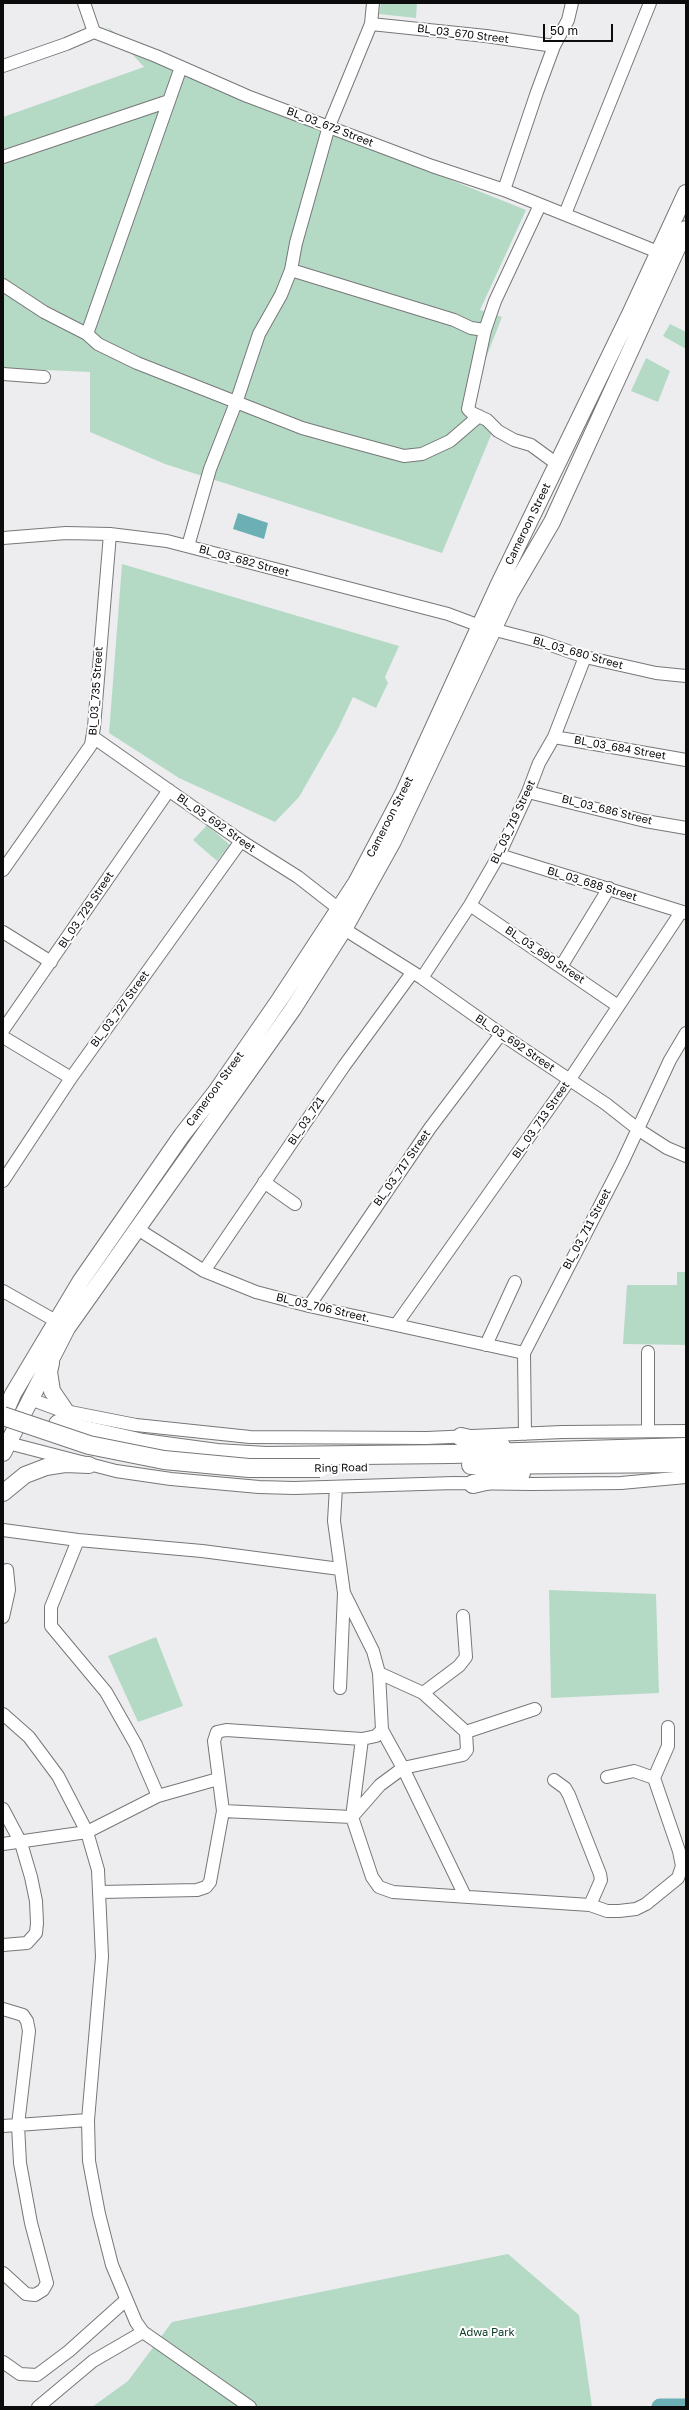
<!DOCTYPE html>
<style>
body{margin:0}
#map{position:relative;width:689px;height:2410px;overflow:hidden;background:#ededf0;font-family:"Golos Text",sans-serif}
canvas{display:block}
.frame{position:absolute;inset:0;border:4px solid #0c0c0d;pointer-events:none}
.scale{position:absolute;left:543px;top:24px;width:70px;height:18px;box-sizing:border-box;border:2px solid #0c0c0d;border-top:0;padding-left:5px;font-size:12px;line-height:14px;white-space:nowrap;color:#0c0c0d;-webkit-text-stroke:3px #fff;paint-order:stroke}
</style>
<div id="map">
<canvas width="689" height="2410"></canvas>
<div class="frame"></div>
<div class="scale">50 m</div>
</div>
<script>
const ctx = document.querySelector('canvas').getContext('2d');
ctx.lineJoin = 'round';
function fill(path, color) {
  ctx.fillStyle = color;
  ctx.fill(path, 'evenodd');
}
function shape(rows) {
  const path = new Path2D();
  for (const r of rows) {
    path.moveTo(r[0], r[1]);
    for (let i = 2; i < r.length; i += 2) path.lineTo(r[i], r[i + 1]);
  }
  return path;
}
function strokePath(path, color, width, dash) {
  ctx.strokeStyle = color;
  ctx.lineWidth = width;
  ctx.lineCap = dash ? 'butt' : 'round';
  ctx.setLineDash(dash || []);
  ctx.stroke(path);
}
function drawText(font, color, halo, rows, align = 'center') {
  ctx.font = font + ' "Golos Text",sans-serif';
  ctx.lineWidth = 4;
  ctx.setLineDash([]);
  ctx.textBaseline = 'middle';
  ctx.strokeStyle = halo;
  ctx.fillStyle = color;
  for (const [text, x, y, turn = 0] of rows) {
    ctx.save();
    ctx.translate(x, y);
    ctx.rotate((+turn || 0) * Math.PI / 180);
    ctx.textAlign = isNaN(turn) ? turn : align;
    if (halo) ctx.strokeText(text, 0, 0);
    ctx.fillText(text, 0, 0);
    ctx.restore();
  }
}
fill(shape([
 [381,3,417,3,416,18,379,14],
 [107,27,161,64,526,210,480,310,502,317,464,414,494,428,442,553,165,464,90,432,90,372,3,368,3,117,144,67],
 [670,324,686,332,686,349,663,336],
 [646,358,670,371,658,402,631,391],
 [122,564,399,646,385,677,388,683,376,708,353,697,338,729,299,797,275,822,179,778,109,733],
 [207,825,230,845,217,861,193,840],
 [677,1272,686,1272,686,1345,623,1344,627,1285,677,1285],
 [549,1590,656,1594,659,1693,551,1698],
 [156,1637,183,1706,138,1722,108,1656],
 [508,2254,579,2315,592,2407,92,2407,128,2381,172,2322]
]), '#b4dac5');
fill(shape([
 [238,513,268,523,264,539,233,529]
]), '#6cb0b5');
strokePath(shape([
 [660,2407,686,2407]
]), '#6cb0b5', 17);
const minor = shape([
 [84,3,94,32],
 [371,24,486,36,554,46],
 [94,32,156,56,247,96,432,166,504,190,658,252],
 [3,66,66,44,94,32],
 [3,157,169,101],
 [504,190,537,92,554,46,568,20,572,3],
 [565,214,650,3],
 [291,270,454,320,471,328,485,330,495,301,540,205],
 [3,285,44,312,87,334,98,344,137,363,302,428,345,440,404,456,422,454,450,441,479,416],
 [485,330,468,409,472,413,487,420,498,431,514,440,531,445,557,464],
 [87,334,181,67],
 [3,374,44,377],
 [3,538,66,533,110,534,167,541,448,614,480,626,542,642,585,657,656,673,686,676],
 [188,546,210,469,237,400,259,334,281,295,291,270,296,243,329,126,371,24,373,3],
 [93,737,241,841,298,877,339,909],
 [554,737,686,760],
 [528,792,645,821,686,828],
 [499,855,686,913],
 [3,870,91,745,94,727,110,534],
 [470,905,618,1006],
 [344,929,422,978,501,1034,606,1104,639,1130,667,1148,686,1156],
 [3,932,51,962],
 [562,965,609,888],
 [422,978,470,905,499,855,528,792,539,763,554,737,585,657],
 [3,1030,169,790],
 [3,1037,71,1078],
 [3,1181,71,1078,241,841],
 [264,1182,295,1204],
 [136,1228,204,1271,256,1292,309,1306,524,1353],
 [204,1271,344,1066,412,973],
 [3,1291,63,1325],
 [309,1306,430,1128,501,1034],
 [396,1325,570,1079,681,912],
 [486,1345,515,1282],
 [648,1352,648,1431],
 [30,1399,60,1410,136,1425,250,1437,427,1438,562,1432,686,1431],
 [525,1434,524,1353,622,1163,670,1060,686,1033],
 [8,1443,116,1471,171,1479,259,1487,294,1488,454,1483,533,1484,621,1483,686,1477],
 [3,1530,78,1540,202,1551,340,1569],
 [78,1540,51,1607,51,1626,106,1692,136,1745,158,1796],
 [3,1617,9,1590,7,1570],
 [379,1673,423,1693,466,1732,535,1709],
 [340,1688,344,1593],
 [423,1693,459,1666,466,1657,463,1616],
 [3,1714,29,1737,58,1776,87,1832,98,1870,102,1957,88,2120,89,2161,99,2214,112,2265,136,2322,143,2332,250,2407],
 [362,1739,352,1817,372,1877,379,1887,393,1892,590,1905],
 [607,1777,634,1771,654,1778],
 [554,1780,565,1788,569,1795,600,1874,601,1880,590,1905,607,1911,619,1911,636,1909,646,1904,678,1878,682,1866,679,1851,654,1778,668,1746,668,1727],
 [3,1809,21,1843,31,1877,36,1901,37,1923,36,1933,27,1943,3,1945],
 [223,1811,352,1817,380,1785,403,1768,382,1730],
 [3,1844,87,1832,158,1796,218,1779],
 [100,1892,197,1890,206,1887,210,1882,223,1811,214,1741,217,1732,226,1730,362,1739,376,1736,382,1730,379,1673,373,1651,344,1593,334,1521,336,1487],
 [465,1896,403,1768,463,1755,467,1750,466,1732],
 [3,2009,23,2015,27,2021,29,2031,18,2125,20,2163,31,2223,47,2283,43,2290,35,2295,26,2294,3,2273],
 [3,2126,88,2120],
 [3,2362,20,2374,37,2375,69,2351,126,2300],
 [38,2407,93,2361,143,2332]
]);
const major = shape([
 [51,1363,49,1372,52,1391,65,1410],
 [3,1417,13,1394,80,1282,182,1135,215,1093,280,999,356,883,403,794,498,586,631,312,686,193],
 [3,1453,67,1328,293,1009,344,929,393,841,510,594,552,522,686,229],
 [3,1493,25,1475,46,1467,65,1464,89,1465]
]);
const highway = shape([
 [58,1424,143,1443,217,1453,266,1456,452,1454,686,1447],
 [461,1437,501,1446],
 [471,1465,686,1463],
 [473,1484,521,1473]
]);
strokePath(minor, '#777779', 14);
strokePath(major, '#777779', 18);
strokePath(highway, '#777779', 20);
strokePath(minor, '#fff', 12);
strokePath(major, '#fff', 16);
strokePath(highway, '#fff', 18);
const highwayBridge = shape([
 [3,1416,89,1445,164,1460,249,1468,320,1468]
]);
strokePath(highwayBridge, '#777779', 20, []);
strokePath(highwayBridge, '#fff', 18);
drawText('11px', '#0c0c0d', '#fff', [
 ["BL_03_670 Street",463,34,7],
 ["BL_03_672 Street",330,127,21],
 ["Cameroon Street",528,524,-64],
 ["BL_03_682 Street",244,561,15],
 ["BL_03_680 Street",578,653,16],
 ["Bl_03_735 Street",96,691,-86],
 ["BL_03_684 Street",620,748,10],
 ["BL_03_686 Street",607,810,14],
 ["Cameroon Street",390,817,-63],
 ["BL_03_719 Street",513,822,-65],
 ["BL_03_692 Street",216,823,35],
 ["BL_03_688 Street",592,884,17],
 ["Bl_03_729 Street",86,910,-56],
 ["BL_03_690 Street",545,955,34],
 ["BL_03_727 Street",120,1009,-54],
 ["BL_03_692 Street",515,1043,34],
 ["Cameroon Street",215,1089,-54],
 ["BL_03_713 Street",541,1120,-55],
 ["BL_03_721",306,1121,-56],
 ["BL_03_717 Street",402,1168,-55],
 ["BL_03_711 Street",587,1229,-62],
 ["BL_03_706 Street.",323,1308,13],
 ["Ring Road",341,1468,-1]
]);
drawText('11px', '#083724', '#fff', [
 ["Adwa Park",487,2333]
]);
</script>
